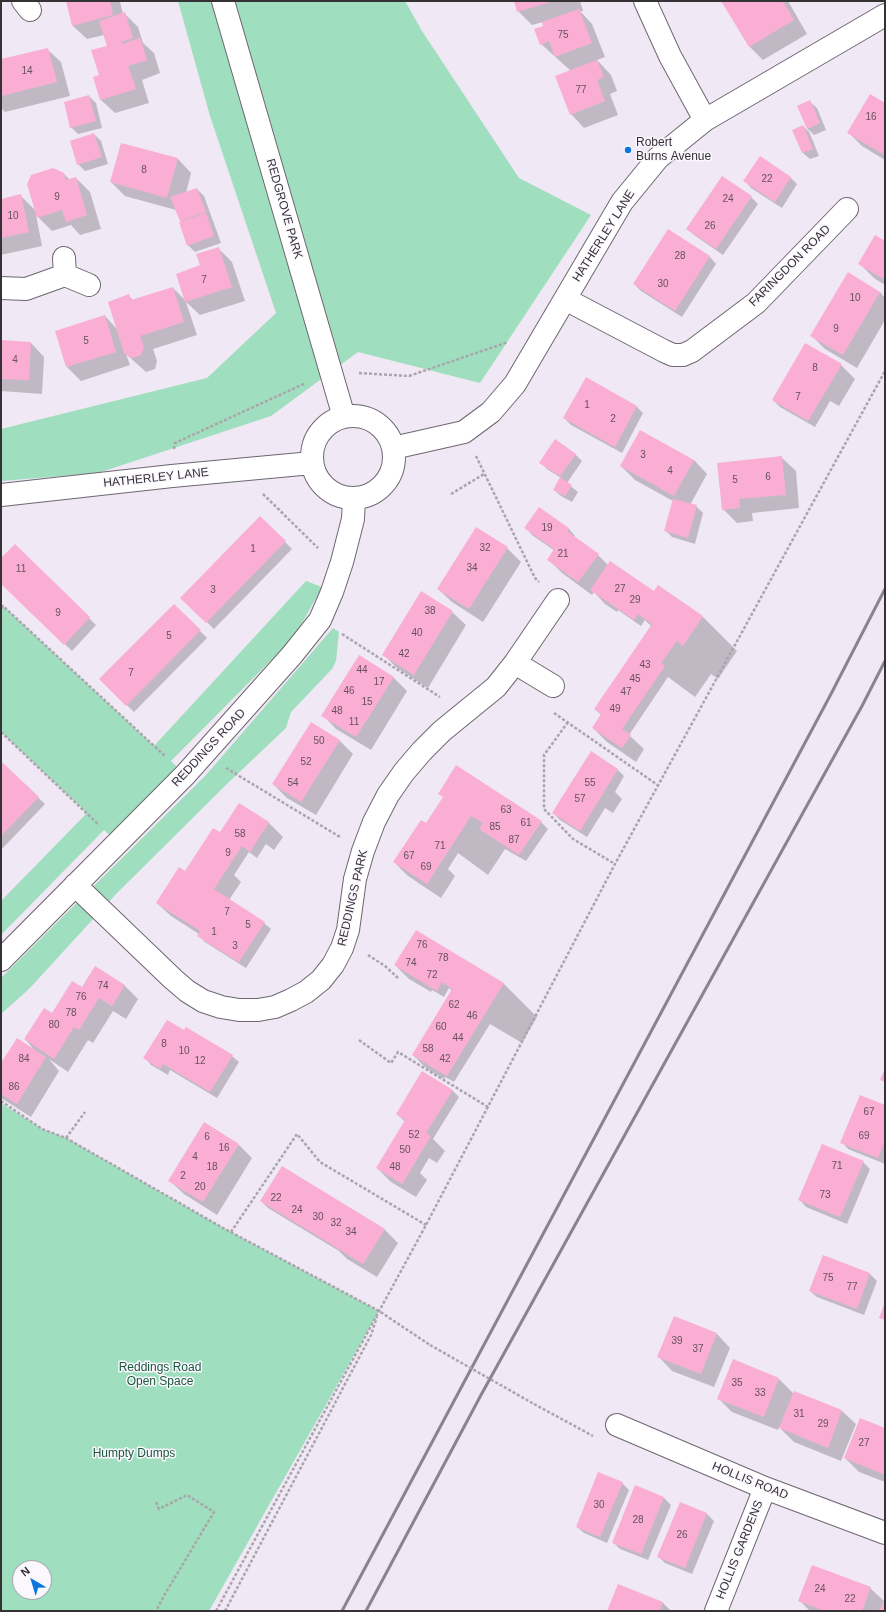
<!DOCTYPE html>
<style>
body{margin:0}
#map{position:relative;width:886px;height:1612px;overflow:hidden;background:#f0e8f4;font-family:Helvetica,sans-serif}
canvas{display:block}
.frame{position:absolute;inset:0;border:2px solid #353236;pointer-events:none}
.north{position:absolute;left:12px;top:1560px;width:40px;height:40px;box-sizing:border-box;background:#fbf7fe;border:1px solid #aca8ae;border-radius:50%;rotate:322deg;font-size:11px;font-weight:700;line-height:16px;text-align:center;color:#353236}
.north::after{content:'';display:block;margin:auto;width:14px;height:18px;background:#0d76de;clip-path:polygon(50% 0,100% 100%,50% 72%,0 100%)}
</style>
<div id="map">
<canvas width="886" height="1612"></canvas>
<div class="frame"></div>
<div class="north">N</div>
</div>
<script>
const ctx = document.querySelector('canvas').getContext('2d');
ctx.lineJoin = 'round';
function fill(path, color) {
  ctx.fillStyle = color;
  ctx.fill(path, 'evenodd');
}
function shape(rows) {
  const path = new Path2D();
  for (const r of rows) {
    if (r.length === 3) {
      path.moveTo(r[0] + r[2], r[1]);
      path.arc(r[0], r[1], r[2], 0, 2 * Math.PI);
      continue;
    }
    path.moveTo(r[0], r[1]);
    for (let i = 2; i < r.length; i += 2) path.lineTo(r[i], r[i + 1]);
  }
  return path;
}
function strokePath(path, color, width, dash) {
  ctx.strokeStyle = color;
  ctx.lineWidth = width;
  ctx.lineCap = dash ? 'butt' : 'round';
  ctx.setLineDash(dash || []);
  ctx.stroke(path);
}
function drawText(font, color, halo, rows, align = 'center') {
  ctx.font = font + ' Helvetica,sans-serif';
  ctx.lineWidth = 3;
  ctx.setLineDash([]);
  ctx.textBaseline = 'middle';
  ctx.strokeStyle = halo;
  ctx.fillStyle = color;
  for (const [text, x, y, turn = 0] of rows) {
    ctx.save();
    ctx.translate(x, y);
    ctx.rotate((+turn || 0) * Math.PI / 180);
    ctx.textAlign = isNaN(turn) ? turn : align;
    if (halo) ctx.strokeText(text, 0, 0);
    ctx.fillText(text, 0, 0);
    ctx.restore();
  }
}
fill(shape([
 [178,1,405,1,422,31,519,178,591,215,480,383,358,352,271,416,98,473,1,481,1,429,207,378,276,313,210,116],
 [306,581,322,587,295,636,171,761,185,775,118,842,104,830,1,935,1,901,87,813,1,732,1,608,3,606,154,746],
 [333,628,339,632,336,661,332,669,291,712,286,728,230,781,116,894,29,989,1,1014,1,978,206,775],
 [1,1103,42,1129,66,1138,225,1229,379,1311,209,1611,1,1611],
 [20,1568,44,1568,44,1592,20,1592]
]), '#9fdebe');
fill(shape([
 [67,1,120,2,123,14,125,14,138,27,143,43,154,53,160,73,142,80,149,103,115,113,101,100,101,75,108,46,104,35,87,39,73,26],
 [515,1,580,1,583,11,580,11,592,24,605,57,597,60,611,75,617,91,610,94,618,115,584,128,571,114,571,71,541,44,545,26,543,22,532,25,518,11],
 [722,1,788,1,807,34,763,60,750,47],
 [47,49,61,62,70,96,5,112,1,108,1,60],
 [89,96,96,103,102,128,78,134,71,127],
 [810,102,817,108,826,130,814,135,808,129,819,156,810,159,803,153,793,130,803,126,809,132,798,106],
 [885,104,885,160,862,146,848,132],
 [94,134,101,141,108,164,85,171,78,164],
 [760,157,791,178,797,184,782,208,751,188,745,181],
 [178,159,191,173,186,193,197,189,204,196,221,243,195,252,188,245,182,222,176,210,125,196,111,182],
 [64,174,70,180,76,178,90,192,101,229,80,235,71,225,52,231,36,215,42,246,1,255,1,200,21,196,36,211],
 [722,177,751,197,758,204,723,255,694,235,687,229],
 [669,231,710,257,716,264,682,317,641,291,634,284],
 [885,242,885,285,874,278,860,264],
 [218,248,232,262,245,301,200,315,186,302,197,335,153,349,157,361,155,369,146,372,126,354,130,365,81,381,67,367,56,332,105,316,117,329,129,296,133,300,173,288,186,301,201,266],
 [880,292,885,298,885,320,857,368,825,349,811,335],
 [1,341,31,343,44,357,42,394,1,391],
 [841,365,855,379,839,406,830,401,815,427,780,407,773,400],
 [637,407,643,413,622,453,571,425,564,418],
 [575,454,582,461,567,483,578,492,572,502,561,496,554,490,561,478,547,469,541,463],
 [782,458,796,471,799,508,752,513,753,521,737,523,723,509],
 [694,460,707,474,690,505,696,506,703,513,695,544,672,537,665,530,673,501,635,480,621,466],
 [540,508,569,529,575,536,574,538,598,555,608,565,654,592,658,587,703,617,737,651,718,679,711,674,695,697,668,677,629,735,644,749,636,762,607,742,593,728,601,715,595,709,651,626,645,620,641,626,618,610,617,612,605,604,594,592,592,595,562,573,548,559,555,551,532,535,526,528],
 [260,517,292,549,214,629,182,598],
 [15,545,96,625,72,651,1,583,1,560],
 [507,548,521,562,483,622,452,602,438,589],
 [174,605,207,638,134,712,100,679],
 [452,612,466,625,428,688,397,668,383,654],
 [360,656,394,678,407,691,371,750,336,729,323,715],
 [339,740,353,754,316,815,287,798,273,784],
 [3,764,45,804,1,850,1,767],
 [618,770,624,776,615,792,622,799,613,813,605,808,587,837,560,820,553,813],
 [439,793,541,822,548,829,526,861,505,849,488,875,458,853,448,869,455,876,441,898,408,876,394,862,427,825,444,798],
 [240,804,269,823,283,837,274,850,266,844,257,858,249,852,234,875,241,882,229,900,264,923,271,929,246,968,205,942,198,935,199,934,171,916,157,903,221,834],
 [395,965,503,983,537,1017,522,1043,490,1024,454,1082,445,1077,444,1079,427,1069,413,1055,452,991,449,988,444,997,432,990,431,992,409,979],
 [96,967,125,986,138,999,126,1019,113,1011,93,1043,88,1040,68,1072,49,1059,59,1071,31,1117,1,1098,1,1065,36,1052,25,1039,82,989],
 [185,1031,232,1056,239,1062,217,1098,170,1070,168,1075,151,1065,145,1058],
 [452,1090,459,1097,433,1139,445,1151,437,1163,429,1158,420,1173,427,1180,416,1197,391,1182,377,1168,405,1122,397,1114],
 [885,1106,885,1164,848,1149,842,1142],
 [239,1145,252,1158,217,1215,184,1194,170,1181],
 [863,1162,870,1169,847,1224,806,1207,800,1200],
 [261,1201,384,1229,398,1243,377,1277,347,1259,339,1251,268,1208],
 [824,1257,870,1274,877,1281,864,1315,817,1297,810,1291],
 [717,1334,730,1348,714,1387,672,1371,659,1357],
 [733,1361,779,1379,794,1394,794,1392,842,1411,856,1424,841,1461,794,1442,779,1427,778,1430,732,1412,718,1398],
 [885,1429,885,1482,859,1472,845,1458],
 [622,1483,629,1490,607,1543,584,1533,577,1527],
 [636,1486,664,1498,671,1505,648,1560,620,1549,613,1542],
 [680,1504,707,1514,714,1521,692,1574,665,1563,658,1556],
 [618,1585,663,1603,671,1611,608,1611],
 [870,1588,884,1601,883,1604,885,1605,885,1611,810,1611,800,1601]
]), '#0003');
fill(shape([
 [66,1,110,1,113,15,72,26],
 [514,1,554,1,517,12],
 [721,1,783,1,794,20,749,47],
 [579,9,592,43,555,57,549,41,540,45,534,29,543,26,542,22],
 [125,12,133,38,121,42,122,44,140,38,147,60,128,66,136,89,100,100,93,77,99,75,91,50,107,46,99,21],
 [48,48,57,82,1,96,1,59],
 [597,60,604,77,597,80,605,101,570,115,555,76],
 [870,94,885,103,885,155,847,133],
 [89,95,96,121,70,128,64,102],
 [810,100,820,123,807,129,797,106],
 [803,125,813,149,802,153,792,130],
 [94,133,102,157,77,165,70,141],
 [121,143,178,158,167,198,110,182],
 [760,156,791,177,775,202,743,181],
 [53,168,64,173,66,180,76,177,87,215,66,222,62,210,37,218,27,184,31,175],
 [722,176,752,196,716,249,686,229],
 [197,188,206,212,180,221,170,197],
 [21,194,29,232,1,238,1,199],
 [206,213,214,236,187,246,179,222],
 [668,229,710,256,675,311,633,284],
 [875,235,885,241,885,280,858,264],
 [219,247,232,287,185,302,176,274,200,265,196,254],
 [848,272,880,292,843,355,810,336],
 [173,287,184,322,140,336,144,347,141,355,131,358,124,353,108,302,129,294,131,300],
 [105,315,116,352,66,367,55,331],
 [1,340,31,342,29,380,1,379],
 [805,343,842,364,808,421,772,400],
 [586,377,637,406,615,447,563,418],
 [640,430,694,460,674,496,620,466],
 [555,439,576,454,560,476,539,463],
 [782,456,786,495,739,499,740,508,722,510,717,463],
 [560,477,572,485,565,496,553,490],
 [673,499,697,505,688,538,664,531],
 [539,507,569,528,567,531,599,554,578,582,547,560,554,549,524,528],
 [260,516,286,541,206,623,180,598],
 [476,527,508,547,469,609,437,589],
 [15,544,90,617,64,645,1,584,1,558],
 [610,561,654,591,658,585,703,616,683,646,677,641,661,663,665,666,622,729,631,735,622,748,592,728,601,714,594,709,652,624,638,614,634,620,590,590],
 [421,591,453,611,414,675,382,655],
 [174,604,201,630,126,706,99,679],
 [359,655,394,677,356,737,321,716],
 [311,722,340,740,301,802,272,784],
 [591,751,618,769,580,831,552,813],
 [3,763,39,797,1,836,1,765],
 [456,765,542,821,519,855,479,829,483,823,471,816,427,884,393,862,421,820,426,823,443,797,438,794],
 [239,803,269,822,250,852,242,846,214,889,265,922,239,962,197,936,200,931,156,903,179,867,185,871,213,828,220,832],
 [416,930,504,983,447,1076,412,1055,452,989,442,982,437,991,394,965],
 [95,966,125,985,112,1006,99,998,79,1030,74,1027,54,1059,24,1039,44,1008,52,1013,72,981,82,987],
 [167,1020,184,1030,186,1027,233,1055,210,1092,163,1064,160,1069,143,1058],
 [17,1038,46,1057,17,1104,1,1094,1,1063],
 [885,1068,885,1082,880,1080],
 [422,1071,453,1090,426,1133,431,1136,402,1184,376,1168,405,1120,396,1114],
 [860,1095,885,1105,885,1140,878,1158,840,1143],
 [204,1122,239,1144,203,1202,168,1181],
 [822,1144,864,1161,840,1217,798,1200],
 [282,1166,385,1229,363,1264,260,1201],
 [823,1255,870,1273,857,1309,809,1291],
 [885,1302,885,1320,879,1318],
 [674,1316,717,1333,701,1374,657,1357],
 [733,1359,779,1378,764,1417,717,1399],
 [794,1391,842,1410,828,1448,779,1428],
 [860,1418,885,1428,885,1475,844,1458],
 [598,1472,623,1482,600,1537,576,1527],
 [635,1485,664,1497,641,1554,612,1543],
 [680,1502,707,1513,685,1568,657,1557],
 [812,1565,871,1587,862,1611,824,1611,798,1601],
 [618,1584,663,1602,660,1611,607,1611],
 [883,1603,885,1604,885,1611,879,1611]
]), '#faaed3');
const minor = shape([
 [23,1,30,10],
 [223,1,344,417],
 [645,1,670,56,705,120],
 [65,275,89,285],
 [1,288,26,289,65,275,64,258],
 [565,299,664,351,673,355,683,355,692,351,756,303,847,209],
 [353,457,41],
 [393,448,464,432,491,412,515,384,622,202,658,158,705,120,885,15],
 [1,495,172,476,312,463],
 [515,663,553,686],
 [75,885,173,979,187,991,203,1001,221,1007,239,1010,258,1010,275,1007,291,1000,306,992,321,980,333,965,342,948,348,930,355,879,363,851,374,822,388,795,404,772,422,751,442,731,496,687,515,663,558,600],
 [1,960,185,775,292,655,320,620,332,592,342,562,353,519,354,498],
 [617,1425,765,1488,885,1533],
 [716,1611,765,1488]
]);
strokePath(minor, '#6e6772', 24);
strokePath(shape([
 [359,373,409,376,508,342],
 [174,449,175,443,306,383],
 [476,456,535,578,539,582],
 [263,494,318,548],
 [451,494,484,474],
 [1,608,3,606,166,757],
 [342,634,440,697],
 [554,713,659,786],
 [568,722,544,755,544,809,573,839,615,864],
 [1,732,99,825],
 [226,768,340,837],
 [368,955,385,966,398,978],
 [359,1040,391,1063,398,1052,488,1107],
 [1,1101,42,1129,66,1138,225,1229,379,1311,430,1345],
 [66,1138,85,1112],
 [231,1232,297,1134,320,1162,426,1225],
 [534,1404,593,1436],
 [156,1502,159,1509,187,1495,214,1512,165,1594,156,1611],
 [216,1611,426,1225,615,864,885,371],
 [225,1611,371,1335,377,1317]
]), '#aaa4ad', 2.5, [3, 2]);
strokePath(minor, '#fff', 22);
strokePath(shape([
 [342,1611,831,694,885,589],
 [366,1611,481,1395,862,706,885,661]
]), '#89848b', 3);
strokePath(shape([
 [430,1345,534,1404]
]), '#aaa4ad', 2.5, [3, 2]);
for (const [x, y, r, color] of [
 [628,150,4,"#0d76de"]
]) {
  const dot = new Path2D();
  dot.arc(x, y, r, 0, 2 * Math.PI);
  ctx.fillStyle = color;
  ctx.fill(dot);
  strokePath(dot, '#fbf7fe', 1.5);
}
drawText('10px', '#66515d', null, [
 ["75",563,35],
 ["14",27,71],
 ["77",581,90],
 ["16",871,117],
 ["8",144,170],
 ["22",767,179],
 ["9",57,197],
 ["24",728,199],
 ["10",13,216],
 ["26",710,226],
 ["28",680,256],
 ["7",204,280],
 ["30",663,284],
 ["10",855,298],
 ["9",836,329],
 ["5",86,341],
 ["4",15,360],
 ["8",815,368],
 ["7",798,397],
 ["1",587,405],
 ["2",613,419],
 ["3",643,455],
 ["4",670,471],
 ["6",768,477],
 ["5",735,480],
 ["19",547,528],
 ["32",485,548],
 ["1",253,549],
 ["21",563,554],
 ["34",472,568],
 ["11",21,569],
 ["27",620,589],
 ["3",213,590],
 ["29",635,600],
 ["38",430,611],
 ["9",58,613],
 ["40",417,633],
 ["5",169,636],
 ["42",404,654],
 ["43",645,665],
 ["44",362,670],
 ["7",131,673],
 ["45",635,679],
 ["17",379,682],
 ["46",349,691],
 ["47",626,692],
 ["15",367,702],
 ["49",615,709],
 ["48",337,711],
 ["11",354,722],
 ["50",319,741],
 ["52",306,762],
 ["54",293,783],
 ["55",590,783],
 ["57",580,799],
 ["63",506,810],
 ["61",526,823],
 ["85",495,827],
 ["58",240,834],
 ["87",514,840],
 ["71",440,846],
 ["9",228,853],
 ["67",409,856],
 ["69",426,867],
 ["7",227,912],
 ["5",248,925],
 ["1",214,932],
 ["76",422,945],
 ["3",235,946],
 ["78",443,958],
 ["74",411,963],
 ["72",432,975],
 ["74",103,986],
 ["76",81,997],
 ["62",454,1005],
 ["78",71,1013],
 ["46",472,1016],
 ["80",54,1025],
 ["60",441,1027],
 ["44",458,1038],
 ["8",164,1044],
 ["58",428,1049],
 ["10",184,1051],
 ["84",24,1059],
 ["42",445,1059],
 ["12",200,1061],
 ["86",14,1087],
 ["67",869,1112],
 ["52",414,1135],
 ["69",864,1136],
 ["6",207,1137],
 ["16",224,1148],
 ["50",405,1150],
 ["4",195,1157],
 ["71",837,1166],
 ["18",212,1167],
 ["48",395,1167],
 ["2",183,1176],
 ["20",200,1187],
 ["73",825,1195],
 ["22",276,1198],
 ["24",297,1210],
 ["30",318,1217],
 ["32",336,1223],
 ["34",351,1232],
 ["75",828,1278],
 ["77",852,1287],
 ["39",677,1341],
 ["37",698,1349],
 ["35",737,1383],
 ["33",760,1393],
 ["31",799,1414],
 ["29",823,1424],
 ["27",864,1443],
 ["30",599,1505],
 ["28",638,1520],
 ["26",682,1535],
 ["24",820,1589],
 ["22",850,1599]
]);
drawText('12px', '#353236', '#fbf7fe', [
 ["Robert",636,143],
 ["Burns Avenue",636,157]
], 'left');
drawText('12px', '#353236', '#fbf7fe', [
 ["REDGROVE PARK",284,209,74],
 ["HATHERLEY LANE",604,236,-58],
 ["FARINGDON ROAD",790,266,-45],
 ["HATHERLEY LANE",156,478,-6],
 ["REDDINGS ROAD",209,748,-47],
 ["REDDINGS PARK",353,898,-77],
 ["HOLLIS ROAD",750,1481,22],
 ["HOLLIS GARDENS",740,1550,-68]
]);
drawText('12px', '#18583d', '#fbf7fe', [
 ["Reddings Road",160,1368],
 ["Open Space",160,1382],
 ["Humpty Dumps",134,1454]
]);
</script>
